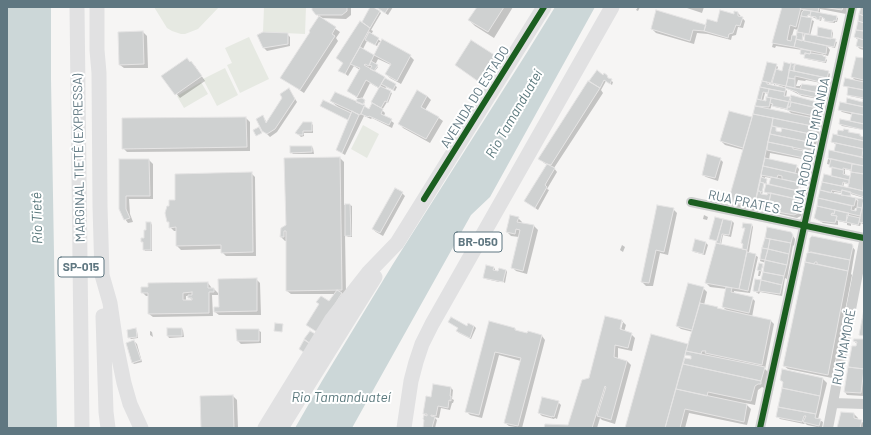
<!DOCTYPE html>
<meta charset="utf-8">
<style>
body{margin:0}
#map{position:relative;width:871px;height:435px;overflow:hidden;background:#f6f5f4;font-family:Barlow,sans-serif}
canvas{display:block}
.frame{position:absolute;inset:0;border:8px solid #5f7781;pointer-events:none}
</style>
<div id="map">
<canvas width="871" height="435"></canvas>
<div class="frame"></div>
</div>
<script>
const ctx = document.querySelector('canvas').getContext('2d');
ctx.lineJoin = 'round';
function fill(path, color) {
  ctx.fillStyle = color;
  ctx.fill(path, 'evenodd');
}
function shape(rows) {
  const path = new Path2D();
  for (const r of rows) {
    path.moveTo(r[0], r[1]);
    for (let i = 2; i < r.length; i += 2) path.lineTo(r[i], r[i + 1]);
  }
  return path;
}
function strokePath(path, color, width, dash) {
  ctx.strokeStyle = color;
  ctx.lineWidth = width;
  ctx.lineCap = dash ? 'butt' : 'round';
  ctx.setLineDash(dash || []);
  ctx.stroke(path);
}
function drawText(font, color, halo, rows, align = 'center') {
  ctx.font = font + ' Barlow,sans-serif';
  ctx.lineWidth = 4;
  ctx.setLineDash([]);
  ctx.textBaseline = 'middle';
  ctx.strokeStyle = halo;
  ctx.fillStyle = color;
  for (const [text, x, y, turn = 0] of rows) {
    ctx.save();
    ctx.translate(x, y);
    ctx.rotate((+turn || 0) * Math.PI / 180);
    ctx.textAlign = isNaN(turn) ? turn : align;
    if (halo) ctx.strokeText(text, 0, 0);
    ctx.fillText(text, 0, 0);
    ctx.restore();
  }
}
fill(shape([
 [154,7,219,7,198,29,185,34,181,34,172,31,167,28],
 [264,7,306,7,305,34,263,32],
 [249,37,269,79,240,93,227,65,232,63,225,48],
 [225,68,238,95,217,106,203,79],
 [201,82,208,94,184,108,177,96],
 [363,125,379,134,367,158,351,149]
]), '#e6e9e2');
fill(shape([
 [7,7,51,7,51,79,57,428,7,428],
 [555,7,595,7,490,197,471,215,352,428,295,428,322,381,393,264,526,54]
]), '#ccd7d8');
fill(shape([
 [313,7,351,7,351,15,346,19,320,18,340,32,336,38,338,41,304,93,286,81,319,17],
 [376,7,393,7,388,15],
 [478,7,513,7,494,38,475,26,469,20],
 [638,7,640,7,638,11,636,10],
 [684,7,704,7,702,13],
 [783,7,847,7,846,14,820,9,820,14,836,17,838,18,837,22,835,22,835,23,827,22,822,17,821,21,808,15,807,18,814,21,810,36,818,37,832,31,833,33,832,40,837,42,835,48,827,46,830,50,828,56,821,54,827,60,826,63,807,59,805,57,806,55,802,50,776,46,775,48,772,47],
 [794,29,799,30,798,37,792,36],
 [804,34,806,35,807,42,802,42],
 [862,7,864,7,864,50,860,49,857,46,858,40,855,37],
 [379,11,381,13,371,30,373,31,371,35,382,42,410,56,414,60,401,84,390,78,386,74,391,65,378,59,375,65,378,67,374,72,397,87,395,91,386,87,385,89,392,93,388,103,387,102,382,110,385,113,384,116,394,123,392,128,372,118,371,119,364,116,345,155,337,150,349,120,321,106,338,107,331,101,370,110,373,103,372,102,380,89,370,83,362,99,365,101,364,104,358,102,359,99,348,91,360,70,354,66,348,76,340,70,344,64,337,58],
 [367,41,377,46,379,42,381,43,374,56,363,49],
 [738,13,745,21,743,28,738,27,736,35,732,36,731,40,708,34,697,33,694,44,656,33,652,29,706,26,717,23],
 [143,32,147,36,148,68,124,68,120,65],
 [287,34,290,37,290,46,267,51,264,48],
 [495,57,499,61,484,85,456,65],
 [864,59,864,130,842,126,840,124,851,122,853,115,842,112,839,109,847,104,848,100,863,103,864,99,850,96,848,95,849,88,845,85,856,81,852,77],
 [768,63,776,65,778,67,777,70,783,72,792,65,828,72,830,74,828,88,827,88,824,100,802,96,786,88,775,84,775,86,774,84,769,83,768,86,785,89,787,91,786,97,816,103,823,112,821,119,816,118,821,123,814,154,804,151,808,155,807,160,770,153,769,160,796,166,799,169,798,175,806,177,809,180,807,186,801,185,800,192,805,195,801,216,797,218,759,209,758,211,733,206,731,203,719,201,717,199,729,198,744,150,725,145,721,141,729,112,753,118,759,108,756,106],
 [798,80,805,81,806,80,821,83,818,87,800,85,800,86,796,86],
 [765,93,769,94,766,101,763,101],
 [772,104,775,107,788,110,793,115,770,110],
 [776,126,783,128,782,133,775,131],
 [764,158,766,158,759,190,757,190],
 [765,177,771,178,770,186,766,192,768,194,767,196,762,195,764,183,767,184,767,180,765,179],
 [799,185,801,185,799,194,797,193],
 [195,66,205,81,180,98,162,76],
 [597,72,613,82,612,85,606,81,601,90,603,93,554,168,557,172,547,189,549,190,538,210,525,201,547,165,539,159],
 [289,89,297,102,277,132,270,137,263,130,263,116,267,123],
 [417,92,427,96,431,100,425,110,439,118,443,121,430,143,403,128,400,124],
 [246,118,250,122,250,151,127,152,123,148],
 [311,123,313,125,313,133,304,133,304,136,301,137,298,134],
 [848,131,851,133,860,135,864,138,864,198,851,194,850,197,855,199,859,202,859,199,864,200,864,225,861,223,860,226,851,224,851,226,847,225,847,223,838,221,838,225,823,223,815,218,825,175,832,177,832,168,831,165,827,164,828,159,831,160,829,158,838,153,836,151,837,145,832,142,837,136],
 [845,169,852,171,851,177,845,176],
 [844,183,850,185,849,189,843,188],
 [834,192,842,193,842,196,834,194],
 [855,208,858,209,857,212,854,211],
 [312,147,313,148,314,154,293,154,291,152],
 [340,158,344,162,344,205,350,205,352,206,352,237,348,237,345,234,346,293,341,294,344,297,320,334,307,325,336,294,291,294,287,291,287,241,285,241,281,237,281,231,283,227,287,225],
 [720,159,723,162,718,181,706,177,703,175],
 [120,160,149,160,153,164,153,199,129,199,130,214,133,222,128,223,125,219],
 [251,173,255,177,256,256,226,256,222,252,222,249,181,250,177,246,177,231,174,231,170,227,170,224,168,221,176,201],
 [402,193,405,196,383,236,376,232,373,229],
 [673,209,677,213,668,255,660,253,653,286,646,286,642,282],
 [704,215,708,217,707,220,703,219],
 [518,218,522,222,521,224,534,226,538,230,527,274,516,271,512,267,519,237,511,236,507,232],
 [716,218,732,221,734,223,731,237,723,235,721,245,745,250,746,229,743,227,752,225,753,227,749,252,755,255,758,257,750,293,734,291,734,294,752,298,755,301,752,317,770,320,774,324,765,369,768,372,764,388,762,387,758,390,755,405,745,403,751,409,747,425,689,413,685,428,626,428,652,335,689,345,693,332,681,329,677,326,703,288,707,292,704,305,728,312,723,307,727,289,710,287,706,283,718,242,710,238],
 [685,354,692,356,691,360,683,358],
 [151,223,152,225,152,251,145,251,144,249,144,243,142,241,145,239],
 [768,229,791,233,795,239,794,246,793,245,787,279,785,278,782,296,760,292,759,294,754,291,756,280,762,281,766,263,760,261],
 [695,240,706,243,708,245,705,255,694,252,693,251],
 [622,245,625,247,623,252,620,250],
 [851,245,855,250,851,274,852,275,832,378,788,369,784,366,812,255,809,252],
 [760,264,763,265,760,276,758,276],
 [493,267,495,269,495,271,499,272,506,270,507,272,505,283,500,280,499,282,486,279,484,277],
 [256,279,260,283,261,315,219,315,215,312,220,308,220,295,212,295,213,316,153,317,149,314,149,296,146,296,142,292,208,283,211,287,212,289,214,289,220,295],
 [186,296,189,296,192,301,186,301],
 [606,317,622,321,626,325,624,332,631,334,635,338,632,351,618,348,618,359,627,361,631,365,615,424,602,420,600,418,597,428,545,428,546,425,568,426,583,381,590,379],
 [621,322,623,322,620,334,618,334],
 [449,322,467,327,474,326,476,328,471,339,459,333,457,331,459,328],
 [489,322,515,329,518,332,542,336,545,340,522,428,509,426,505,423,521,361,499,355,482,418,470,415,466,411],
 [182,329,183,330,184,337,169,338,168,336],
 [136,330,137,331,138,338,131,339,129,337],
 [258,330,261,332,261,343,241,344,238,341],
 [150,331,152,332,153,337,150,335],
 [864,340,864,396,847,395,845,392,857,347,857,344,854,341],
 [135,342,137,344,142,362,134,364,133,363,127,344],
 [823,379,827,383,818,419,823,422,822,428,807,425,805,423,804,424,780,419,777,416],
 [451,388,453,390,452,399,454,400,453,403,452,403,450,410,441,408,439,418,434,417,437,420,435,428,424,428,427,417,424,413,432,398],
 [233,396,237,400,238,428,202,428],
 [558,402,561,405,557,419,555,418,554,419,542,416,539,413],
 [854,414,858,418,857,420,864,423,864,428,838,428]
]), '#0003');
const building = shape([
 [312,7,347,7,347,11,342,15,316,15,312,10,312,7],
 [370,7,373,7,380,11,370,28,362,22,370,7],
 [376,7,389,7,385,13,376,7],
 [477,7,504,7,488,32,468,20,477,7],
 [782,7,801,7,796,27,790,25,787,40,791,41,792,35,797,36,794,47,772,43,782,7],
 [801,7,819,7,818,12,800,9,801,7],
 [822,7,843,7,842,10,822,7],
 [861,7,864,7,864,16,859,14,861,7],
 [656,10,706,25,704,31,693,30,690,41,651,29,656,10],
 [720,10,734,14,734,11,738,12,738,16,743,17,740,26,736,25,733,33,729,34,728,38,704,31,707,19,717,22,720,10],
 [804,10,811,11,810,15,808,15,807,17,801,16,802,12,804,10],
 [811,11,837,16,836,21,834,20,833,22,824,21,825,19,820,16,820,20,816,19,816,17,810,16,811,11],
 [859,14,864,16,864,23,858,21,859,14],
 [319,16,336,27,332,34,335,36,300,90,280,78,310,32,309,31,319,16],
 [801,16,812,18,809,34,797,32,801,16],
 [360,21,370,28,345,74,338,71,343,63,336,58,360,21],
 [858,21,864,23,864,31,856,30,858,21],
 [818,27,832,30,831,39,817,36,818,27],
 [856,30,864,31,864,40,854,37,856,30],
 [143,31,144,64,119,65,118,32,143,31],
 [263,32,288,33,288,44,263,48,257,35,263,32],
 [369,32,379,38,375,45,365,40,369,32],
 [797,32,803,33,802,41,796,39,797,32],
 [805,34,836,39,834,47,804,41,805,34],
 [858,38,864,40,864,48,856,46,858,38],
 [382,39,411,55,397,81,385,74,391,64,374,55,382,39],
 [796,39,827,46,826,54,794,47,796,39],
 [471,40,496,56,479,82,455,65,471,40],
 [360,47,374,55,369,66,365,64,364,65,385,77,379,88,366,80,357,97,347,91,360,68,350,64,360,47],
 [801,49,811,51,810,54,805,53,805,55,800,54,801,49],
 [805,53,810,54,811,53,823,55,823,56,826,57,825,62,804,58,805,53],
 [856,57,864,58,864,80,851,77,856,57],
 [187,58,190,62,191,61,202,76,175,95,161,76,187,58],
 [371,61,378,65,374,71,370,69,372,66,369,65,371,61],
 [767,62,777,64,771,83,762,81,767,62],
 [784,62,791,64,786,86,772,83,776,69,782,71,784,62],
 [791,63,795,64,795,66,793,66,794,71,789,70,791,63],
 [795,64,829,71,827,78,794,71,795,64],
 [597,70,603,75,604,73,607,75,608,78,612,79,610,84,604,80,600,88,589,81,597,70],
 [789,70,827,78,826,86,819,85,820,82,804,78,795,76,795,79,788,78,789,70],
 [385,78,396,84,393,90,381,84,385,78],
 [788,78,795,79,795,88,786,86,788,78],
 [845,78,864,82,864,90,843,86,845,78],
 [588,81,600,88,551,165,547,164,538,159,588,81],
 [762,81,767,82,767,84,786,88,785,92,760,87,762,81],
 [802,84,817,86,818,84,826,86,824,94,800,89,802,84],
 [380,86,391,91,387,102,385,101,381,108,371,102,380,86],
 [786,86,824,94,823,99,799,94,797,92,785,88,786,86],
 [760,87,769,89,768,93,763,92,761,100,757,99,760,87],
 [848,87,864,90,864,98,847,95,848,87],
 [289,88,295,99,275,129,267,134,262,131,256,119,263,115,266,123,282,98,280,94,289,88],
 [769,89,785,92,784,96,791,97,790,102,767,97,769,89],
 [417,90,427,96,421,107,439,117,426,139,398,124,417,90],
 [335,92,365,105,360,115,330,101,335,92],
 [791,95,817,102,816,105,819,105,818,108,791,102,790,107,787,107,791,95],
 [766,97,771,98,769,107,755,106,757,99,766,101,766,97],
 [362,98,365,100,363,105,356,102,357,99,362,98],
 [771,98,789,102,787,109,772,106,773,104,770,103,771,98],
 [847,98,862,102,864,98,864,107,846,103,847,98],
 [323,100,351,113,348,120,320,106,323,100],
 [791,102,821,109,819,117,787,110,787,107,790,107,791,102],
 [840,102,864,107,864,115,838,110,840,102],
 [372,103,383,109,381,114,392,119,389,125,369,116,368,117,361,114,364,106,369,109,372,103],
 [755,106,818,119,817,127,753,114,755,106],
 [352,111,359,115,342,153,336,150,352,111],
 [729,111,752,117,743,148,720,141,729,111],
 [852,113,864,115,864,124,850,121,852,113],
 [753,114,773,118,754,207,728,202,753,114],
 [246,117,247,147,122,149,122,118,246,117],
 [773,118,817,127,815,135,772,126,773,118],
 [840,119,864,124,864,130,839,124,840,119],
 [303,122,312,122,312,131,303,131,303,135,299,135,295,133,303,122],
 [772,126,776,127,776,131,781,132,782,128,815,135,813,143,770,134,772,126],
 [259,127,262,133,256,136,253,130,259,127],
 [844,129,849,130,848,132,860,134,860,136,864,137,864,141,837,135,838,130,843,131,844,129],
 [770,134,813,143,811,151,768,142,770,134],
 [833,134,864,141,864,149,831,142,833,134],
 [768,142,793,147,793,149,804,151,804,150,806,150,804,158,767,150,768,142],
 [836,143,863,149,862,157,834,151,836,143],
 [290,146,312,146,312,152,290,153,290,146],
 [829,150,864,158,864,166,828,158,829,150],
 [707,154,721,158,715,178,702,175,707,154],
 [340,157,342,290,286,291,286,231,284,231,284,237,280,237,281,228,286,225,284,158,340,157],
 [765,158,797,165,795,173,763,166,765,158],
 [119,159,149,159,150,196,126,196,126,209,130,218,124,220,119,209,119,159],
 [831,159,852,164,851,170,843,168,843,170,829,167,831,159],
 [547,164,555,168,545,185,547,187,535,208,524,201,547,164],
 [852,164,864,166,864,174,851,172,852,164],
 [763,166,807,176,806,181,804,184,782,179,782,176,778,175,777,178,761,175,763,166],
 [832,167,844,170,843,174,850,176,849,180,831,176,832,167],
 [252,172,253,252,221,253,221,245,176,246,176,227,169,228,169,222,167,222,165,213,167,206,169,206,169,200,175,200,175,174,252,172],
 [851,172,864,174,863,191,848,187,851,172],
 [824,174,849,180,849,184,843,182,842,186,822,182,824,174],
 [761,177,767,179,766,184,760,182,761,177],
 [771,177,800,183,798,191,769,184,771,177],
 [760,182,764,183,762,192,758,191,760,182],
 [822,182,864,191,864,197,842,190,841,192,832,190,831,193,820,190,822,182],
 [766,184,803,192,801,200,764,192,766,184],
 [395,188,403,192,380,233,372,229,395,188],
 [820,190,856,198,854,206,818,198,820,190],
 [842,190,851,192,850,196,841,195,842,190],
 [758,191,760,191,761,194,767,195,768,193,771,193,767,210,754,207,758,191],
 [771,193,801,200,798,213,794,215,767,210,771,193],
 [718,194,730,197,728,202,716,199,718,194],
 [818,198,852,206,851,210,856,211,857,207,862,208,860,216,817,206,818,198],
 [856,198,864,199,862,208,857,207,858,200,856,199,856,198],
 [864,199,864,223,859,222,864,199],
 [345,204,350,204,351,236,345,236,345,204],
 [657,205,674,208,664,252,656,250,649,283,641,282,657,205],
 [817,206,835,210,834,214,832,213,831,215,837,216,835,223,820,221,814,218,817,206],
 [835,210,849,213,846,222,836,220,837,216,831,215,832,213,834,214,835,210],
 [510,215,519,217,517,222,534,225,523,271,511,268,520,230,516,229,515,234,506,232,510,215],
 [847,215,860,218,858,225,846,222,847,215],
 [715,217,723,219,717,241,709,239,715,217],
 [723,219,732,221,729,235,722,234,720,244,716,243,723,219],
 [146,222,151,222,151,250,143,250,143,242,141,242,141,238,144,238,144,230,146,230,146,222],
 [743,223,752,224,747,250,742,249,743,244,741,243,745,228,742,228,743,223],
 [767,227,791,232,793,235,791,243,765,238,767,227],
 [812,236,852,244,853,246,850,260,808,252,810,238,812,236],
 [765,238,770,239,768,249,762,248,765,238],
 [695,239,706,242,703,254,692,251,695,239],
 [770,239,791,243,789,254,768,249,770,239],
 [716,243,747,250,739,289,705,283,716,243],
 [762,248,768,249,765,260,760,259,762,248],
 [768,249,789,254,787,265,765,260,768,249],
 [747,252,756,254,748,291,739,289,747,252],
 [811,252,850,260,848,271,817,264,817,262,815,262,814,264,805,262,807,253,811,252],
 [765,260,787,265,784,276,763,272,765,260],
 [805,262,848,271,828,375,783,366,805,262],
 [759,263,763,264,761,271,757,270,759,263],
 [486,265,494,267,493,270,498,271,499,268,506,270,503,282,483,278,486,265],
 [763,272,784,276,782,285,761,280,763,272],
 [257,278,257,311,214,312,214,307,219,307,218,279,257,278],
 [755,279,761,280,758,292,753,291,755,279],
 [761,280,782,285,780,294,759,291,761,280],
 [208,282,208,288,214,288,214,292,209,292,209,313,148,314,148,293,141,293,141,287,148,287,148,283,208,282],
 [192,292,192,295,188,295,188,298,192,298,192,300,183,300,183,293,192,292],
 [688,283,704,287,692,330,676,326,688,283],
 [726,287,732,288,731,292,753,297,749,313,722,307,726,287],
 [337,290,342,293,317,332,306,325,319,304,316,302,321,296,329,301,337,290],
 [700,303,718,307,717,308,771,320,762,365,705,353,706,351,702,351,701,354,686,351,700,303],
 [864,309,864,336,859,335,864,309],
 [605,316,622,320,620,329,632,333,628,348,615,345,614,357,627,361,611,420,597,416,606,387,605,386,592,428,544,428,545,424,568,425,582,380,589,378,605,316],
 [451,317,467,326,468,323,474,326,470,338,456,331,458,328,448,322,451,317],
 [489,321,515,328,515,330,527,333,528,331,542,335,518,426,504,423,521,358,495,352,479,415,465,412,489,321],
 [275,323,283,324,282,332,274,331,275,323],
 [136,328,137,337,128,338,127,330,136,328],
 [167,328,182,328,182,336,167,336,167,328],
 [236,329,259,329,259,341,237,341,236,329],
 [310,331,317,335,311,344,304,339,310,331],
 [651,334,688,344,686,351,665,428,625,428,651,334],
 [854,339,864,339,864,369,848,367,852,346,856,346,857,342,853,341,854,339],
 [134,340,141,360,132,363,126,343,134,340],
 [304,340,311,344,305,353,299,349,304,340],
 [686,351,765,367,761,381,683,364,685,358,691,359,691,356,685,355,686,351],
 [683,364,761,381,761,384,758,384,755,386,751,401,708,392,707,396,676,389,683,364],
 [848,367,864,369,861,393,844,392,848,367],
 [782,369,823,378,820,396,782,388,783,382,780,380,782,369],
 [433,384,451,387,450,396,451,396,451,401,449,400,448,408,438,406,436,416,431,415,431,416,435,417,432,428,423,428,424,420,423,419,424,415,427,416,427,414,423,414,426,396,431,397,433,384],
 [782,388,820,396,816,414,778,407,782,388],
 [676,389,747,404,744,422,685,409,680,428,665,428,676,389],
 [233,395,234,428,201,428,200,396,233,395],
 [542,397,559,401,554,417,552,416,552,417,538,413,542,397],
 [778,407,816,414,815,418,821,419,819,426,803,422,806,416,804,416,802,422,776,417,778,407],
 [841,412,854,413,854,418,862,420,860,428,837,428,841,412]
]);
fill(building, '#cfd1d1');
strokePath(building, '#e5e4e4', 1);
strokePath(shape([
 [691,202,864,238],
 [833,403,864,404],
 [760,428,852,7],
 [828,428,864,242]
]), '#cecfcf', 10);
strokePath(shape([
 [77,7,82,428],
 [97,7,97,50,99,73,100,206,102,275,110,303,116,344,124,383,130,404,141,428],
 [103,316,106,412,108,428],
 [265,428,332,319,368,273,397,243,544,7],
 [281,428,375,277],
 [404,428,411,381,416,362,422,344,432,324,612,7]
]), '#e1e1e2', 15);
strokePath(shape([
 [424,199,544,7],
 [691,202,864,238],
 [760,428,852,7]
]), '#1b5e20', 6);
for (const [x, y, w] of [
 [478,242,48],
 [81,267,46]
]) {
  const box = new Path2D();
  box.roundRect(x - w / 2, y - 10, w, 20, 3);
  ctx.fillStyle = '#fff';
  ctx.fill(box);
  strokePath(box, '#5f7781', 1);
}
drawText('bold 12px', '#5f7781', null, [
 ["BR-050",478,242],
 ["SP-015",81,267]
]);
drawText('13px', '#5f7781', '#fff', [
 ["AVENIDA DO ESTADO",475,97,-58],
 ["RUA RODOLFO MIRANDA",811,145,-78],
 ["MARGINAL TIETÊ (EXPRESSA)",79,158,-91],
 ["RUA PRATES",744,202,12],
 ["RUA MAMORÉ",844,347,-79]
]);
drawText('italic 14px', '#5a787c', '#fff', [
 ["Rio Tamanduateí",514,114,-60],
 ["Rio Tietê",37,218,-91],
 ["Rio Tamanduateí",341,397]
]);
</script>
